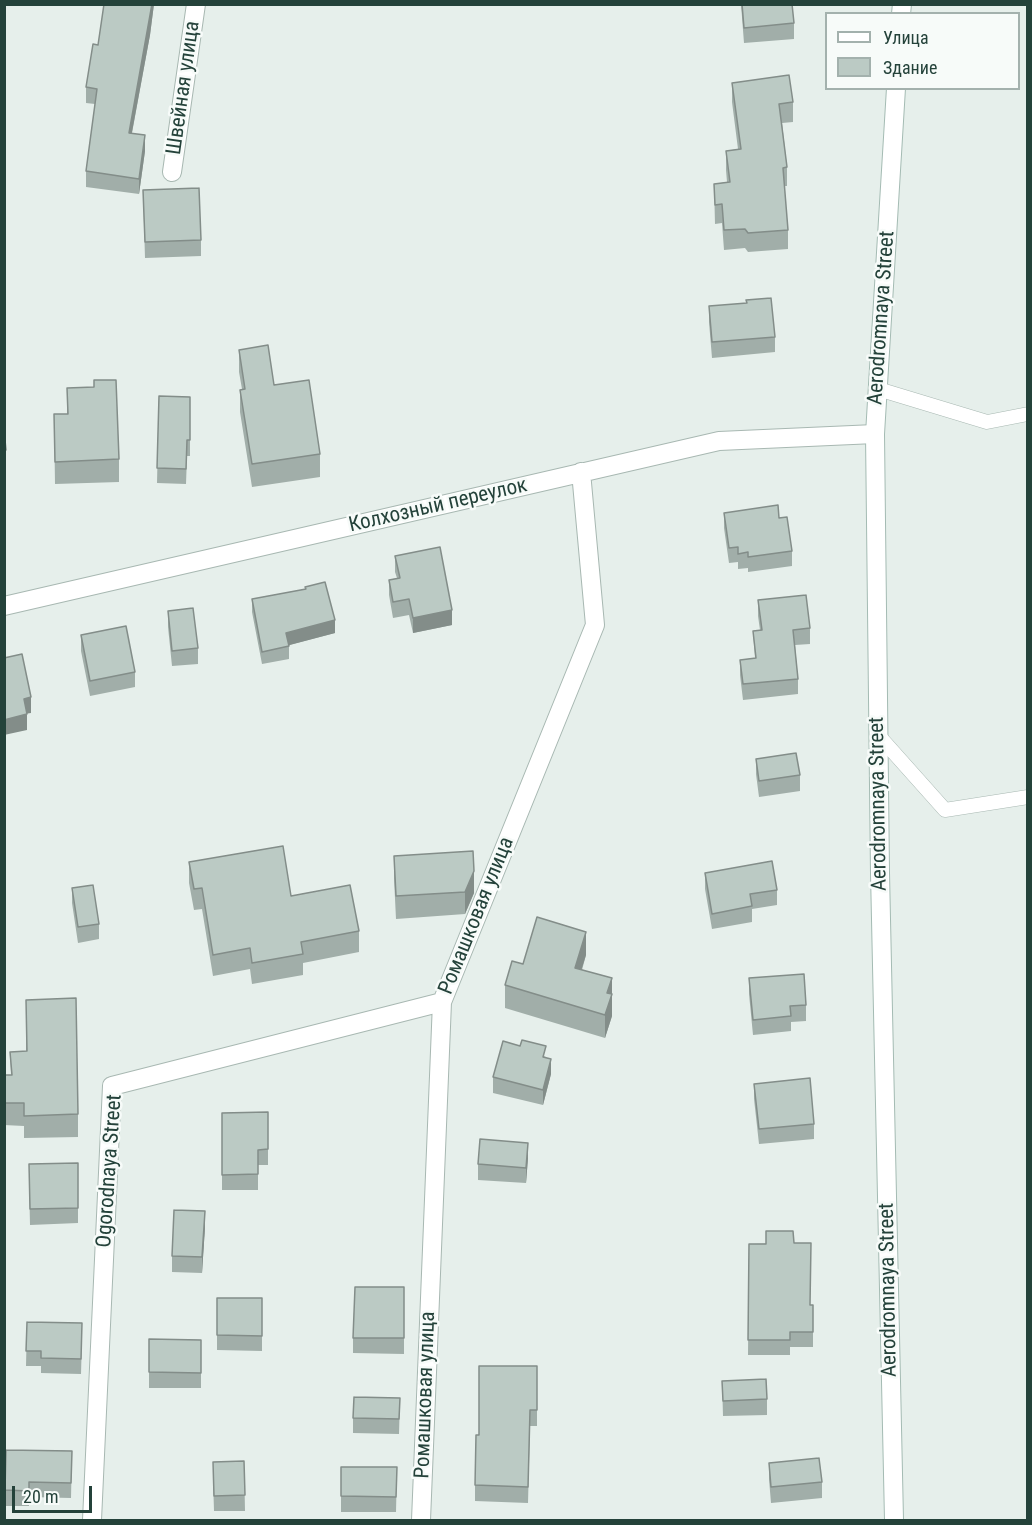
<!DOCTYPE html>
<meta charset="utf-8">
<style>
body{margin:0}
#map{position:relative;width:1032px;height:1525px;overflow:hidden;background:#e6efeb;font-family:"Roboto Condensed",sans-serif}
canvas{display:block}
.frame{position:absolute;inset:0;border:6px solid #24423a;pointer-events:none}
.legend{position:absolute;left:825px;top:12px;width:195px;height:78px;box-sizing:border-box;background:#f7fbf9;border:2px solid #a3b1ad;margin:0;padding:8px 10px;list-style:none;font-size:18px;color:#24423a}
.legend li{display:flex;align-items:center;gap:12px;height:30px}
.legend b{width:30px;border:2px solid #a3b1ad}
.scale{position:absolute;left:12px;top:1486px;width:80px;height:27px;box-sizing:border-box;border:3px solid #24423a;border-top:0;padding-left:8px;font-size:18px;line-height:21px;white-space:nowrap;color:#24423a;-webkit-text-stroke:4px #f7fbf9;paint-order:stroke}
</style>
<div id="map">
<canvas width="1032" height="1525"></canvas>
<div class="frame"></div>
<ul class="legend">
<li><b style="height:8px;background:#fff"></b>Улица</li>
<li><b style="height:16px;background:#bbcac4"></b>Здание</li>
</ul>
<div class="scale">20 m</div>
</div>
<script>
const ctx = document.querySelector('canvas').getContext('2d');
ctx.lineJoin = 'round';
function shape(rows) {
  const path = new Path2D();
  for (const r of rows) {
    path.moveTo(r[0], r[1]);
    for (let i = 2; i < r.length; i += 2) path.lineTo(r[i], r[i + 1]);
  }
  return path;
}
function strokePath(path, color, width, dash) {
  ctx.strokeStyle = color;
  ctx.lineWidth = width;
  ctx.lineCap = dash ? 'butt' : 'round';
  ctx.setLineDash(dash || []);
  ctx.stroke(path);
}
function fill(path, color) {
  ctx.fillStyle = color;
  ctx.fill(path, 'evenodd');
}
function drawText(font, color, halo, rows, align = 'center') {
  ctx.font = font + ' "Roboto Condensed",sans-serif';
  ctx.lineWidth = 5;
  ctx.setLineDash([]);
  ctx.textBaseline = 'middle';
  ctx.strokeStyle = halo;
  ctx.fillStyle = color;
  for (const [text, x, y, turn = 0] of rows) {
    ctx.save();
    ctx.translate(x, y);
    ctx.rotate((+turn || 0) * Math.PI / 180);
    ctx.textAlign = isNaN(turn) ? turn : align;
    if (halo) ctx.strokeText(text, 0, 0);
    ctx.fillText(text, 0, 0);
    ctx.restore();
  }
}
const lane = shape([
 [878,389,987,422,1028,414],
 [879,736,945,810,1028,797]
]);
const street = shape([
 [172,172,196,4],
 [4,606,719,441,875,434],
 [92,1520,112,1086,442,1002],
 [421,1520,442,1002,595,625,581,472]
]);
const secondary = shape([
 [901,14,902,4],
 [894,1520,880,873,875,434,896,88]
]);
strokePath(lane, '#a8b8b2', 15);
strokePath(street, '#a8b8b2', 20);
strokePath(secondary, '#a4bbb3', 20);
strokePath(lane, '#fff', 14);
strokePath(street, '#fff', 18);
strokePath(secondary, '#fff', 18);
fill(shape([
 [104,4,154,4,150,35,132,133,145,151,139,194,86,187,86,171,95,104,86,103,86,87,98,45],
 [741,4,792,4,794,23,794,39,744,43],
 [732,83,793,102,793,122,782,123,787,167,787,186,784,186,788,230,788,249,748,252,745,248,724,250,722,223,715,224,714,184,727,182,726,170,726,151,738,149,732,102],
 [143,190,201,240,201,256,145,258],
 [709,306,775,337,775,352,712,358,709,322],
 [239,350,274,385,320,454,320,477,252,487,240,412,240,390,242,389,239,372],
 [67,388,119,459,119,482,55,484,54,414,67,414],
 [159,396,190,397,190,456,187,456,186,484,157,483],
 [4,430,6,465,4,465],
 [724,513,779,518,792,551,792,566,748,572,748,568,738,569,738,562,729,563,724,528],
 [395,556,452,625,413,633,409,615,393,618,389,595,389,580,397,578,395,572],
 [252,599,335,633,289,645,289,659,262,664,252,612],
 [758,600,810,628,810,644,795,645,798,679,798,694,743,700,740,675,740,660,755,658,753,631,760,630,758,616],
 [168,611,198,648,198,664,172,666,168,627],
 [81,635,135,672,135,687,90,696,81,651],
 [756,759,800,775,800,791,759,797,756,774],
 [394,856,474,893,465,914,396,919,394,878],
 [189,862,291,896,359,931,359,952,303,963,303,975,252,984,250,969,213,976,202,909,194,910,189,883],
 [705,873,777,890,777,905,752,909,752,922,712,929,705,889],
 [72,888,99,924,99,939,78,943,72,903],
 [586,955,582,970,612,978,612,1016,605,1038,505,1008,505,985,523,964],
 [749,978,806,1005,806,1021,791,1022,791,1031,753,1035,749,994],
 [26,1000,78,1114,78,1137,24,1138,24,1126,4,1125,4,1075,11,1075,10,1052,26,1051],
 [520,1046,546,1057,551,1074,543,1105,493,1093,493,1077],
 [754,1084,814,1124,814,1139,759,1144,754,1099],
 [268,1112,268,1165,258,1165,258,1190,222,1190,222,1113],
 [528,1158,526,1183,478,1180,478,1164],
 [29,1180,78,1208,78,1223,30,1225],
 [205,1227,202,1273,172,1272,172,1256],
 [794,1243,810,1305,813,1305,813,1347,790,1347,790,1355,748,1355,749,1244],
 [404,1287,404,1354,353,1353,353,1338],
 [217,1298,262,1298,262,1351,217,1350],
 [27,1322,82,1339,81,1374,41,1373,41,1366,26,1366],
 [149,1339,201,1340,201,1388,149,1388],
 [537,1366,537,1426,530,1426,528,1503,475,1501,475,1485,479,1435],
 [722,1381,767,1399,767,1415,723,1416],
 [400,1398,399,1434,353,1433,353,1418],
 [6,1450,72,1451,71,1498,29,1497,29,1506,5,1506],
 [244,1461,245,1511,214,1511,213,1478],
 [769,1463,822,1482,822,1498,771,1503,769,1479],
 [341,1467,397,1467,396,1512,341,1512]
]), '#a1aea9');
fill(shape([
 [152,4,154,4,150,35,129,148,129,133],
 [145,135,145,151,139,194,139,179],
 [452,610,452,625,413,633,413,618],
 [335,620,335,633,286,646,286,633],
 [31,697,31,713,24,714,24,699],
 [27,714,27,730,4,735,4,720],
 [474,871,474,893,465,914,465,892],
 [586,932,586,955,575,990,575,968],
 [612,978,612,1016,605,1038,605,1015,607,993],
 [551,1059,551,1074,543,1105,543,1090],
 [528,1143,528,1158,526,1183,526,1168],
 [205,1211,205,1227,202,1273,202,1257]
]), '#838d89');
const building = shape([
 [104,4,152,4,129,133,145,135,139,179,86,171,97,89,86,87,93,44,98,45,104,4],
 [742,4,792,4,794,23,744,28,742,4],
 [789,75,793,102,779,104,787,167,783,168,788,230,748,233,745,229,724,230,722,204,715,205,714,184,730,182,726,151,741,149,732,83,789,75],
 [199,188,201,240,145,242,143,190,199,188],
 [771,298,775,337,712,342,709,306,747,303,746,300,771,298],
 [268,345,274,385,309,380,320,454,252,464,240,390,245,389,239,350,268,345],
 [94,380,116,380,119,459,55,462,54,414,68,414,67,388,94,387,94,380],
 [159,396,190,397,190,440,187,440,186,469,157,468,159,396],
 [4,430,6,450,4,450,4,430],
 [778,505,779,518,787,517,792,551,748,557,748,552,738,554,738,547,729,548,724,513,778,505],
 [440,547,452,610,413,618,409,599,393,602,389,580,400,578,395,556,440,547],
 [325,582,335,620,286,633,289,646,262,652,252,599,306,589,305,587,325,582],
 [806,595,810,628,793,630,798,679,743,684,740,660,756,658,753,631,762,630,758,600,806,595],
 [193,608,198,648,172,651,168,611,193,608],
 [126,626,135,672,90,681,81,635,126,626],
 [22,654,31,697,24,699,27,714,4,720,4,658,22,654],
 [796,753,800,775,759,781,756,759,796,753],
 [283,846,291,896,350,885,359,931,301,942,303,954,252,963,250,948,213,955,202,888,194,889,189,862,283,846],
 [473,851,474,871,465,892,396,896,394,856,473,851],
 [772,861,777,890,750,894,752,906,712,914,705,873,772,861],
 [93,885,99,924,78,927,72,888,93,885],
 [537,917,586,932,575,968,612,978,607,993,612,994,605,1015,505,985,512,961,523,964,537,917],
 [804,974,806,1005,790,1006,791,1016,753,1020,749,978,804,974],
 [76,998,78,1114,24,1116,24,1103,4,1103,4,1075,12,1075,10,1052,27,1051,26,1000,76,998],
 [522,1040,546,1046,543,1057,551,1059,543,1090,493,1077,503,1041,520,1046,522,1040],
 [810,1078,814,1124,759,1129,754,1084,810,1078],
 [268,1112,268,1149,258,1150,258,1174,222,1175,222,1113,268,1112],
 [480,1139,528,1143,526,1168,478,1164,480,1139],
 [78,1163,78,1208,30,1209,29,1164,78,1163],
 [174,1210,205,1211,202,1257,172,1256,174,1210],
 [766,1231,793,1231,794,1243,811,1243,810,1305,813,1305,813,1332,790,1332,790,1340,748,1340,749,1244,766,1244,766,1231],
 [355,1287,404,1287,404,1338,353,1338,355,1287],
 [217,1298,262,1298,262,1336,217,1335,217,1298],
 [27,1322,82,1323,81,1359,41,1358,41,1351,26,1351,27,1322],
 [149,1339,201,1340,201,1373,149,1372,149,1339],
 [479,1366,537,1366,537,1410,530,1410,528,1487,475,1485,476,1435,479,1435,479,1366],
 [766,1379,767,1399,723,1401,722,1381,766,1379],
 [354,1397,400,1398,399,1419,353,1418,354,1397],
 [6,1450,72,1451,71,1483,29,1482,29,1491,5,1490,6,1450],
 [819,1458,822,1482,771,1487,769,1463,819,1458],
 [244,1461,245,1495,214,1496,213,1462,244,1461],
 [341,1467,397,1467,396,1497,341,1496,341,1467]
]);
fill(building, '#bbcac4');
strokePath(building, '#838d89', 1.5);
drawText('21px', '#24423a', '#f7fbf9', [
 ["Швейная улица",184,88,-82],
 ["Aerodromnaya Street",882,318,-86],
 ["Колхозный переулок",438,506,-13],
 ["Aerodromnaya Street",879,804,-91],
 ["Ромашковая улица",477,916,-68],
 ["Ogorodnaya Street",110,1171,-86],
 ["Aerodromnaya Street",889,1290,-91],
 ["Ромашковая улица",426,1395,-88]
]);
</script>
